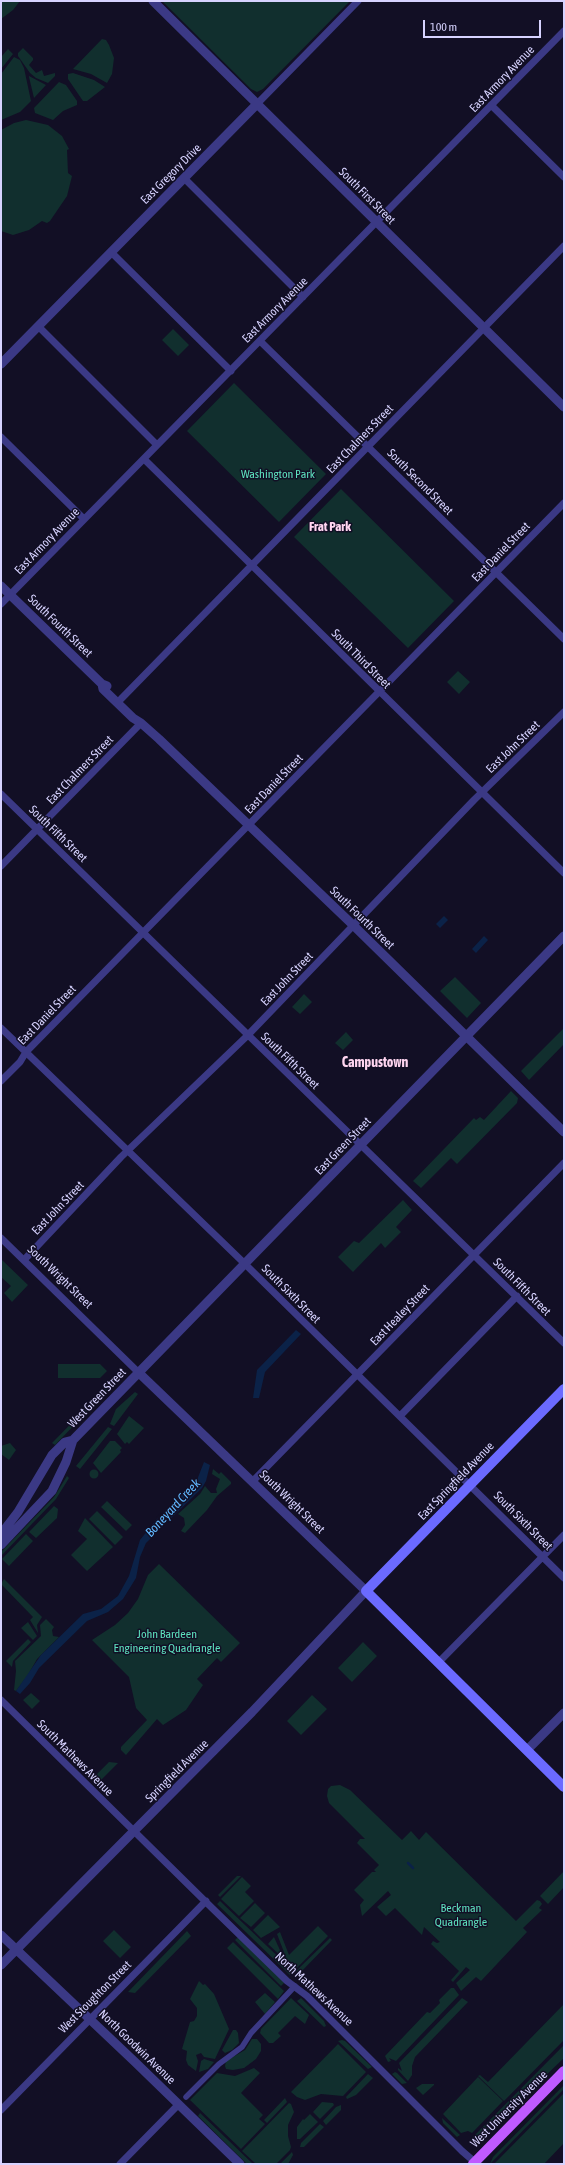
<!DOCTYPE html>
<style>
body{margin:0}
#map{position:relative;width:565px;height:2165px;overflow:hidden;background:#120f25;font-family:"Asap Condensed",sans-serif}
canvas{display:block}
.frame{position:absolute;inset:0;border:2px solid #d7d3ff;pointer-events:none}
.scale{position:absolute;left:423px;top:20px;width:118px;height:18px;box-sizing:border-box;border:2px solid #d7d3ff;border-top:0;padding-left:5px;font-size:12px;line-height:14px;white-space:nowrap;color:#d7d3ff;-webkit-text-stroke:3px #120f25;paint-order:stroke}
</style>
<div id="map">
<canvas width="565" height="2165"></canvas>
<div class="frame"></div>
<div class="scale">100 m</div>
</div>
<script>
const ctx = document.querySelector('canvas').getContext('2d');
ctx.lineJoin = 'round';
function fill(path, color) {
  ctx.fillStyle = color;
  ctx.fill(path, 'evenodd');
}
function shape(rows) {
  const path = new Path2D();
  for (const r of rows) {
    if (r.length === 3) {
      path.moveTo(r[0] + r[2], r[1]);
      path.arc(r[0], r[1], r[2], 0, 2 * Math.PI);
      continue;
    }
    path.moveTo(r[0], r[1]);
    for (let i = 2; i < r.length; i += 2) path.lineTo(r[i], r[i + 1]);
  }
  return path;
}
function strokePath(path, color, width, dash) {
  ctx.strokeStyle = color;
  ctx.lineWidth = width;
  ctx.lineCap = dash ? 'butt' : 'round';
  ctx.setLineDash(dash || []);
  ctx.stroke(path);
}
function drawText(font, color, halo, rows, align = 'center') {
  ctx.font = font + ' "Asap Condensed",sans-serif';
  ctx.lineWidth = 3;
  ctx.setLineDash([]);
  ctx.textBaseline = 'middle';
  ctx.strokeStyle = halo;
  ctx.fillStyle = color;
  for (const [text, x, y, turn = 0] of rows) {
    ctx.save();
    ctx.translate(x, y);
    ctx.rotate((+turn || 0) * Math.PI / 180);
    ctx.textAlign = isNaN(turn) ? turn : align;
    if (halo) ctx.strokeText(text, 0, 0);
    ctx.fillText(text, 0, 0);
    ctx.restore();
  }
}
fill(shape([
 [1,1,20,1,13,10,1,19],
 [162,1,350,1,263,89,257,92,251,89],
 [102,39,106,40,109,45,114,58,112,74,107,83,91,74,73,69],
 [23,48,33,58,33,60,29,65,36,73,42,70,44,76,55,73,55,76,48,83,36,78,30,73,18,56,18,53],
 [8,49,13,54,1,69,1,57],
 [14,57,20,60,24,68,31,101,20,112,1,120,1,74],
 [73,73,94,80,105,87,87,101,83,101,68,79,68,74],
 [29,76,46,85,34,98,29,77],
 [59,82,66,85,77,101,77,105,63,111,53,120,35,113,34,108],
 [26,120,48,125,62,136,69,149,67,150,68,173,72,176,67,196,50,221,47,223,42,221,29,230,13,235,1,231,1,130,14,123],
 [173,329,189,345,178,356,162,340],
 [234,383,326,474,279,522,187,431],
 [341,489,454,601,408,648,294,537],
 [458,671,470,682,459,694,447,682],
 [455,977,481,1003,467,1018,440,991],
 [304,994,312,1002,300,1014,292,1007],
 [564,1028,564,1044,529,1080,521,1071],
 [346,1032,353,1040,343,1050,335,1043],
 [511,1091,518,1098,517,1103,457,1164,451,1158,421,1188,413,1181,474,1118,476,1120,480,1117,484,1120],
 [403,1200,412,1210,396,1227,401,1232,385,1248,381,1243,353,1272,338,1257,354,1241,359,1243],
 [1,1259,28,1285,12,1302,4,1293,11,1286,1,1277],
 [58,1364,100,1364,107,1371,100,1378,58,1378],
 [107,1387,109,1389,55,1445,52,1443],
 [135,1392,138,1394,114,1426,110,1424,116,1409],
 [129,1416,144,1428,129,1444,127,1442,125,1444,117,1434],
 [108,1427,112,1429,80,1469,76,1466],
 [110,1441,115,1441,122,1448,120,1450,121,1452,101,1473,93,1463],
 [10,1443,16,1450,9,1460,1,1454,1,1446],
 [213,1469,219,1474,221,1472,231,1482,231,1484,217,1496,207,1510,185,1533,181,1531,185,1525,184,1518,178,1514,200,1494,205,1486,211,1493,217,1493,216,1489,220,1479,212,1474],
 [94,1474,4.5],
 [67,1476,69,1478,56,1499,1,1556,1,1552,54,1497],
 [107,1501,132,1525,126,1531,101,1507],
 [54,1506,58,1509,57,1518,36,1538,29,1532],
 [97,1511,123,1537,115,1545,89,1519],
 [85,1518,113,1547,87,1571,71,1555,87,1539,78,1531],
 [26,1534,33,1541,9,1566,2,1559],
 [159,1564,240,1643,221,1662,217,1658,197,1679,203,1685,186,1710,163,1725,157,1719,126,1755,121,1750,121,1747,147,1720,136,1708,129,1677,92,1640,115,1625,128,1613,138,1599,148,1575],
 [4,1579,42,1617,37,1625,38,1633,30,1620,33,1617,1,1584],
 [46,1619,54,1627,52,1630,53,1636,59,1637,37,1659,28,1675,16,1691,14,1690,16,1671,15,1661,41,1636,40,1625],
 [28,1622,37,1636,33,1640,21,1628],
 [28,1639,31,1642,13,1661,12,1667,6,1661],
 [363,1642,377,1656,352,1682,338,1668],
 [31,1693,40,1701,32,1709,23,1700],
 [312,1695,327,1709,301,1735,287,1721],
 [109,1762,118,1763,100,1781,95,1776],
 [340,1785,350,1790,402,1840,411,1831,419,1840,426,1832,516,1921,537,1900,540,1901,542,1904,539,1908,542,1910,523,1928,527,1932,481,1981,476,1977,461,1991,456,1983,470,1970,466,1967,453,1982,451,1980,459,1971,431,1944,433,1941,437,1943,440,1942,424,1927,422,1935,395,1908,386,1916,377,1907,391,1895,388,1891,362,1916,360,1905,364,1900,354,1890,372,1872,376,1872,374,1870,379,1865,357,1843,360,1839,365,1839,329,1803,327,1796,328,1789,331,1786],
 [564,1871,564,1887,548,1904,540,1896],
 [237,1876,241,1876,220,1897,218,1895],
 [242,1877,251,1886,245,1892,254,1901,239,1916,221,1899],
 [220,1901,293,1971,290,1975,218,1905,217,1904],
 [255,1903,265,1913,251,1927,240,1918],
 [268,1915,280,1927,261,1938,253,1930],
 [318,1926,328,1936,295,1970,289,1965,277,1934,280,1932,289,1955],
 [114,1930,131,1947,120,1958,103,1941],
 [187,1931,191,1936,135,1993,128,1992],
 [238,1937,285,1982,281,1986,235,1940],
 [274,1937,284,1959,268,1944],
 [330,1938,332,1940,299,1974,296,1971],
 [233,1942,284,1991,278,1999,227,1948],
 [199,1981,203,1985,205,1984,214,1994,229,2029,215,2059,204,2057,201,2053,196,2055,198,2061,196,2071,188,2065,186,2060,187,2051,182,2049,190,2022,194,2021,197,2016,197,2008,190,1999],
 [451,1988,454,1988,459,1995,396,2061,389,2058,391,2061,388,2062,385,2056,427,2012,430,2013,440,2003,439,2000],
 [265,1993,275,2002,265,2014,255,2002],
 [291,1998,309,2015,305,2024,295,2016,278,2033,281,2036,273,2043,269,2043,260,2033,261,2029],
 [301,1998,324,2021,326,2026,324,2027,297,2001],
 [462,1998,468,2002,415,2057,412,2066,412,2075,408,2081,398,2070,398,2068,402,2071,399,2063],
 [564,2004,564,2040,504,2101,478,2076,480,2075,488,2082],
 [233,2030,236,2030,238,2033,239,2043,232,2050,225,2053,222,2050],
 [252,2039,257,2039,261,2044,261,2051,256,2059,244,2068,233,2070,226,2069,225,2066,226,2061,245,2050],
 [342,2040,345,2041,372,2067,368,2069,338,2041],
 [338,2044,366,2072,343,2096,321,2094,305,2100,297,2097,291,2092],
 [564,2045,564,2058,476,2142,470,2145,471,2139],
 [204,2059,214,2062,208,2069,199,2072,201,2061],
 [254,2068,260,2073,241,2093,263,2115,259,2119,265,2124,241,2149,190,2100,217,2073,235,2076],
 [395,2072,397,2073,407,2083,402,2084,392,2074],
 [368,2074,373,2078,356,2095,347,2099,346,2097],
 [478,2077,503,2101,472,2133,468,2131,461,2133,443,2114],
 [422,2084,434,2084,434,2085,423,2095,416,2088],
 [564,2085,564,2089,490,2164,493,2157],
 [564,2093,564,2143,544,2164,494,2164],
 [285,2098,287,2102,267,2123,264,2120],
 [322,2102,333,2103,334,2105,320,2119,313,2112],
 [289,2103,291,2104,294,2112,288,2125,288,2136,291,2147,290,2150,276,2164,256,2164,242,2151],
 [341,2105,341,2110,326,2125,323,2121,336,2107],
 [200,2113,253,2164,247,2164,198,2116],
 [310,2114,318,2122,300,2139,297,2139,297,2127,303,2119,304,2120],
 [442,2118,460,2135,457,2137,443,2123],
 [320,2124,324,2127,304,2147,300,2147,301,2143],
 [292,2152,293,2155,288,2164,280,2164]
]), '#112f2e');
fill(shape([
 [444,916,448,920,440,928,436,924],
 [484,936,488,940,476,953,472,949],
 [296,1330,301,1334,265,1372,259,1398,253,1398,257,1370],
 [204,1462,210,1465,206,1481,202,1488,146,1543,140,1557,136,1578,123,1599,108,1612,87,1621,39,1668,30,1683,20,1694,16,1691,41,1655,83,1614,101,1609,118,1596,129,1576,140,1540,156,1520,197,1480]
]), '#0b2248');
fill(shape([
 [161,1513,170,1521,165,1526,156,1517]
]), '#120f25');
strokePath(shape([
 [408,1863,413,1868]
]), '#0b2248', 2.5);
strokePath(shape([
 [186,2097,219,2064,242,2047,251,2033,295,1986]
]), '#3b3985', 5.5);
strokePath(shape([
 [257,104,358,1],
 [491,105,564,177],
 [184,178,303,297],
 [111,252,231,371],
 [38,326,157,445],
 [260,341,564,639],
 [1,437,84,519],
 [144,459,564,873],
 [1,604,564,31],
 [121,699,564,246],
 [1,794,564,1343],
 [1,866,141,723],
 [1,1028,244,1263,564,1578],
 [1,1081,20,1062,26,1052,564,503],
 [1,1238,138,1372],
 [24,1260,121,1157,247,1036,474,800,564,712],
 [400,1416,517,1296],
 [252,1482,564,1163],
 [438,1663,564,1535],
 [1,1700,211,1907,287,1981,307,1996,462,2151,477,2164],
 [1,2110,206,1901],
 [120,2164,179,2104]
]), '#3b3985', 7);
strokePath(shape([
 [153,1,564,407],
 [1,364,257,104],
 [1,586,102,684,107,686],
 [102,684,103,689,133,718,141,723,159,739,354,926,564,1132],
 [1,1534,18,1512,52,1455,65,1442,73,1440,564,936],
 [1,1545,52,1491,66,1462,73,1440],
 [527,1750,564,1713],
 [1,1935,135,2062,240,2164],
 [1,1965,252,1712,366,1591,138,1372]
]), '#3b3985', 9);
strokePath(shape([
 [564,1389,366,1591,564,1787]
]), '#6b6aff', 10);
strokePath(shape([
 [473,2164,564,2071]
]), '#bf5aff', 10);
drawText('12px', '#d7d3ff', '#120f25', [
 ["East Armory Avenue",502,79,-46],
 ["East Gregory Drive",171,174,-45],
 ["South First Street",367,196,45],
 ["East Armory Avenue",275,310,-45],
 ["East Chalmers Street",360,439,-46],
 ["South Second Street",420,482,45],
 ["East Armory Avenue",47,541,-46],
 ["East Daniel Street",501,552,-46],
 ["South Fourth Street",60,626,44],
 ["South Third Street",361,659,45],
 ["East John Street",513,747,-44],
 ["East Chalmers Street",80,770,-46],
 ["East Daniel Street",274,784,-46],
 ["South Fifth Street",58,834,44],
 ["South Fourth Street",362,918,44],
 ["East John Street",287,979,-46],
 ["East Daniel Street",47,1015,-46],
 ["South Fifth Street",290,1061,44],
 ["East Green Street",343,1146,-46],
 ["East John Street",58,1208,-46],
 ["South Wright Street",60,1277,44],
 ["South Fifth Street",522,1287,45],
 ["South Sixth Street",291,1294,45],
 ["East Healey Street",400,1315,-46],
 ["West Green Street",97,1398,-46],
 ["East Springfield Avenue",456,1481,-46],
 ["South Wright Street",292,1502,44],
 ["South Sixth Street",523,1521,45],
 ["South Mathews Avenue",75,1758,45],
 ["Springfield Avenue",177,1771,-45],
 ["North Mathews Avenue",314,1989,43],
 ["West Stoughton Street",95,1997,-45],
 ["North Goodwin Avenue",137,2047,44],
 ["West University Avenue",509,2109,-45]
]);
drawText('12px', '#5de1be', '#120f25', [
 ["Washington Park",278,474],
 ["John Bardeen",167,1634],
 ["Engineering Quadrangle",167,1648],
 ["Beckman",461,1908],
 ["Quadrangle",461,1922]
]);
drawText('bold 13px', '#ffd5f0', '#120f25', [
 ["Frat Park",330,527]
]);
drawText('italic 13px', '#61b8ff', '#120f25', [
 ["Boneyard Creek",173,1508,-47]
]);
drawText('bold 14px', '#ffd5f0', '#120f25', [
 ["Campustown",375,1063]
]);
</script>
